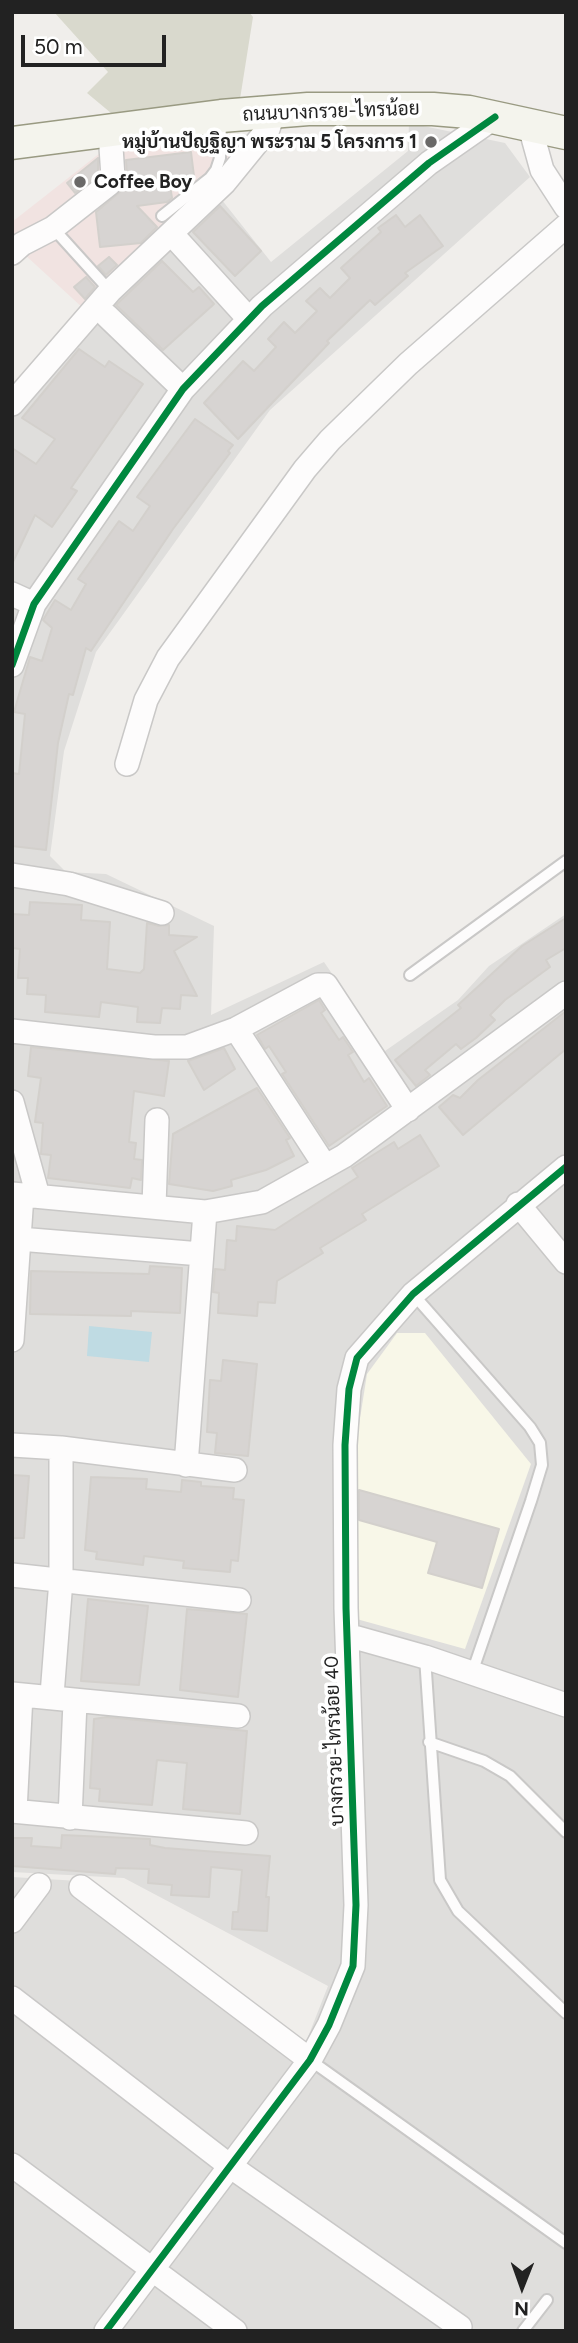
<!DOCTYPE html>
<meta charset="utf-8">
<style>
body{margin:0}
#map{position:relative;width:578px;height:2343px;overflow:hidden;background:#f0eeeb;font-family:Figtree,sans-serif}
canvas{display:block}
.frame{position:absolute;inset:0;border:14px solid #222;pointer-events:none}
.north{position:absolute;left:487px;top:2252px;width:70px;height:70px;-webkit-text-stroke:5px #fff;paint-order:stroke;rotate:181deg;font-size:19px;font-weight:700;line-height:28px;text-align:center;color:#222}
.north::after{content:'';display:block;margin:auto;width:24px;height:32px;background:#222;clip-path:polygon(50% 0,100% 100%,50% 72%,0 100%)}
.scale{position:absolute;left:21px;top:35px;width:145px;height:32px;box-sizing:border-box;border:4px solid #222;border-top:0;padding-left:9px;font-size:21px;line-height:24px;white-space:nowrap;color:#222;-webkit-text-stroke:5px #fff;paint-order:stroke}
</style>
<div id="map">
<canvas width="578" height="2343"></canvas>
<div class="frame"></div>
<div class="north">N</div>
<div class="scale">50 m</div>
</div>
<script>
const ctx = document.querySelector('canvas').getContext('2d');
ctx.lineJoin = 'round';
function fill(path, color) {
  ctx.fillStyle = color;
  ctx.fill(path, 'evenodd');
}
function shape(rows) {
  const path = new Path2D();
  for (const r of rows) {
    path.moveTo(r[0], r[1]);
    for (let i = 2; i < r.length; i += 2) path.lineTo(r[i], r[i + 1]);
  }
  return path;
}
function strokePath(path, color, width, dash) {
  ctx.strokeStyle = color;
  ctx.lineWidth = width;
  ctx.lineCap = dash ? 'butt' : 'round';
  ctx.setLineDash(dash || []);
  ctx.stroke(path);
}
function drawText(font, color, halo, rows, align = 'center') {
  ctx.font = font + ' Figtree,Sarabun,sans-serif';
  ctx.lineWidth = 7;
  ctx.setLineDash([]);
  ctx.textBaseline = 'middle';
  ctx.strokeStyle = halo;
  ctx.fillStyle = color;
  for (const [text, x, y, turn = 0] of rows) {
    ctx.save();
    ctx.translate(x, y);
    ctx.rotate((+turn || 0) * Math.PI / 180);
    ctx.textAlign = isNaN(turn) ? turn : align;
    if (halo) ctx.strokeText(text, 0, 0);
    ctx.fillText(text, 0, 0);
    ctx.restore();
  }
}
fill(shape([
 [409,123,505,143,530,177,270,410,96,652,64,751,50,856,66,872,106,874,214,926,211,1015,324,962,385,1051,458,1000,489,966,566,914,566,2331,12,2331,12,1877,79,1881,304,2047,328,1986,124,1878,12,1872,12,416,78,332,218,195,271,262,408,151]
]), '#dfdedc');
fill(shape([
 [236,133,236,163,84,309,12,243,12,222,100,153]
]), '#f1e3e1');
fill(shape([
 [397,1333,425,1333,531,1464,465,1649,353,1618,355,1450,367,1374]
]), '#f8f7e8');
fill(shape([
 [54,12,249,12,253,17,240,99,111,113,87,93,108,72]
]), '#d9d9cd');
fill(shape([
 [89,1326,152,1332,149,1362,87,1356]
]), '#bfdbe3');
const building = shape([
 [191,152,194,176,169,179,172,198,167,202,137,206,157,227,141,243,100,247,96,212,121,191,127,177,126,160,191,152],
 [98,158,98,175,75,193,67,183,98,158],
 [220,206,261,251,235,276,193,232,220,206],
 [396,215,405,227,420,215,443,246,405,273,408,276,375,305,370,300,327,341,329,343,238,439,204,403,243,361,254,371,276,347,268,339,284,322,295,333,317,311,306,301,320,288,330,298,350,278,341,268,381,232,378,228,396,215],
 [109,257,117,265,106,275,98,266,109,257],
 [162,261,193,292,199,287,214,304,163,350,116,305,162,261],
 [86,277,95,287,85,299,74,287,86,277],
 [79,349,105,367,109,361,143,384,71,488,77,491,52,527,35,515,12,564,12,448,36,464,55,439,22,418,79,349],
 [195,419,233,445,228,451,230,453,173,529,91,651,86,648,73,695,69,694,58,743,46,850,12,846,12,773,19,774,25,714,14,712,30,657,42,661,52,628,43,620,55,600,71,610,86,584,78,579,119,521,133,531,150,506,137,497,195,419],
 [30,902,82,905,81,920,110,922,107,969,140,973,144,969,147,923,159,926,169,925,169,935,197,937,174,951,197,996,181,995,180,1009,162,1008,160,1023,137,1022,138,1007,101,1002,99,1017,45,1012,46,995,27,994,28,978,18,978,20,949,12,948,12,914,29,915,30,902],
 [566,918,566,948,546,960,550,967,505,1000,490,1015,495,1020,476,1038,461,1049,456,1044,425,1070,430,1075,416,1086,395,1060,461,1008,458,1005,522,946,566,918],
 [319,1000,325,1010,321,1013,339,1040,343,1037,353,1052,348,1055,364,1082,369,1078,387,1106,329,1146,282,1074,286,1072,269,1046,265,1049,257,1035,319,1000],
 [566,1011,566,1049,463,1135,439,1107,453,1095,460,1098,478,1080,566,1011],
 [31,1047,169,1061,164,1096,134,1091,129,1142,136,1143,134,1159,142,1160,141,1180,132,1178,130,1188,48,1178,51,1155,41,1154,43,1123,35,1122,41,1078,28,1076,31,1047],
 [224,1048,235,1069,204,1090,188,1061,224,1048],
 [257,1088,290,1138,286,1140,294,1156,266,1170,231,1180,232,1186,213,1191,169,1184,173,1134,257,1088],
 [420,1135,439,1166,362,1214,366,1220,320,1248,323,1253,277,1281,275,1303,258,1302,257,1316,218,1313,219,1293,213,1292,215,1269,225,1270,227,1240,236,1241,237,1226,275,1230,358,1177,352,1168,394,1142,398,1149,420,1135],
 [150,1266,182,1268,180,1313,131,1311,131,1316,30,1314,31,1271,149,1274,150,1266],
 [223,1360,257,1364,248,1456,215,1453,217,1433,207,1432,210,1380,221,1381,223,1360],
 [12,1475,29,1476,24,1538,12,1538,12,1475],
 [91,1477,147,1479,146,1489,181,1492,182,1480,201,1482,201,1486,234,1488,233,1499,244,1500,238,1561,231,1560,230,1572,183,1568,184,1561,144,1556,143,1565,96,1559,97,1552,85,1550,91,1477],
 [359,1490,499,1529,482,1588,428,1573,437,1542,359,1520,359,1490],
 [88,1599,148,1606,139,1685,81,1681,88,1599],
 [187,1609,247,1614,238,1697,180,1690,187,1609],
 [107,1717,247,1731,240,1814,183,1809,187,1763,157,1760,152,1805,99,1801,100,1789,90,1788,94,1719,107,1717],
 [62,1835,150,1839,150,1845,165,1848,270,1856,266,1897,269,1897,267,1931,232,1929,233,1912,238,1912,242,1870,211,1867,209,1897,171,1895,172,1885,148,1883,149,1869,116,1868,115,1874,12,1866,12,1838,32,1838,31,1846,61,1848,62,1835]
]);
fill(building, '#d7d4d2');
strokePath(building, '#d3d0cc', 2);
const lane = shape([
 [162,216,210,178,216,170,220,158,221,119],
 [53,228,110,291],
 [410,975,566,861],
 [413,1294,530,1427,540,1443,542,1465,531,1501,472,1673],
 [425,1657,440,1880,458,1911,566,2013],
 [429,1742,484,1761,510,1776,566,1832],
 [310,2060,566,2243],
 [523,2331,547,2300]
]);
const street = shape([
 [529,123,542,170,566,207],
 [179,242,248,318],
 [12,253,22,244,53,228,109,184,113,177,110,132],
 [107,316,183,389],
 [12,404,110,291,224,183,268,129,274,111],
 [12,594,34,604],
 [12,665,34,604,183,389,262,306,429,163,495,117],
 [127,764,146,700,168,658,305,469,330,440,408,364,566,226],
 [12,875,69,884,162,913],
 [236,1029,325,1166],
 [12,1031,154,1047,187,1047,236,1029,318,985,326,985,408,1110],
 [12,1102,38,1196],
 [12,1194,205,1212,262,1202,344,1156,566,993],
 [518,1204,566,1262],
 [154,1206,157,1120],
 [19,1239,201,1254],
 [12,1340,22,1195],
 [12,1445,61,1448,235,1470],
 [186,1465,205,1212],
 [12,1575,239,1600],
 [347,1635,425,1657,566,1705],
 [12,1694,238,1716],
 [52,1695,61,1580,61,1448],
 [12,1811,246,1833],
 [15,1811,21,1695],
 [70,1818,75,1702],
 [81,1887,310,2060],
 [12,1921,39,1885],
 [12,1998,230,2166,460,2327],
 [12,2165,235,2331],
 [106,2331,310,2060,329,2025,353,1966,356,1905,346,1608,345,1445,349,1389,357,1358,413,1294,566,1167]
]);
const secondary = shape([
 [12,143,221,116,308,109,433,109,469,112,566,133]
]);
strokePath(lane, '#c9c8c7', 14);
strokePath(street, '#c9c8c7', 26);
strokePath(secondary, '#999a82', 35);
strokePath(lane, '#fdfcfc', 10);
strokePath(street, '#fdfcfc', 23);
strokePath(secondary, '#f4f4ed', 32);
strokePath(shape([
 [12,665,34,604,183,389,262,306,429,163,495,117],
 [106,2331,310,2060,329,2025,353,1966,356,1905,346,1608,345,1445,349,1389,357,1358,413,1294,566,1167]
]), '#00873e', 7);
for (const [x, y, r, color] of [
 [431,142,7,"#6a6968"],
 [80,182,7,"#6a6968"]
]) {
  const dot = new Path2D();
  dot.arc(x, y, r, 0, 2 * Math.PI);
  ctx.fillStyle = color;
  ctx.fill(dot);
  strokePath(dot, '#fff', 2.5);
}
drawText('19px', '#222', '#fff', [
 ["ถนนบางกรวย-ไทรน้อย",331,112,-2],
 ["บางกรวย-ไทรน้อย 40",335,1741,-92]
]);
drawText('bold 19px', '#222', '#fff', [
 ["หมู่บ้านปัญฐิญา พระราม 5 โครงการ 1",417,142],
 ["Coffee Boy",94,182,"left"]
], 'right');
</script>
